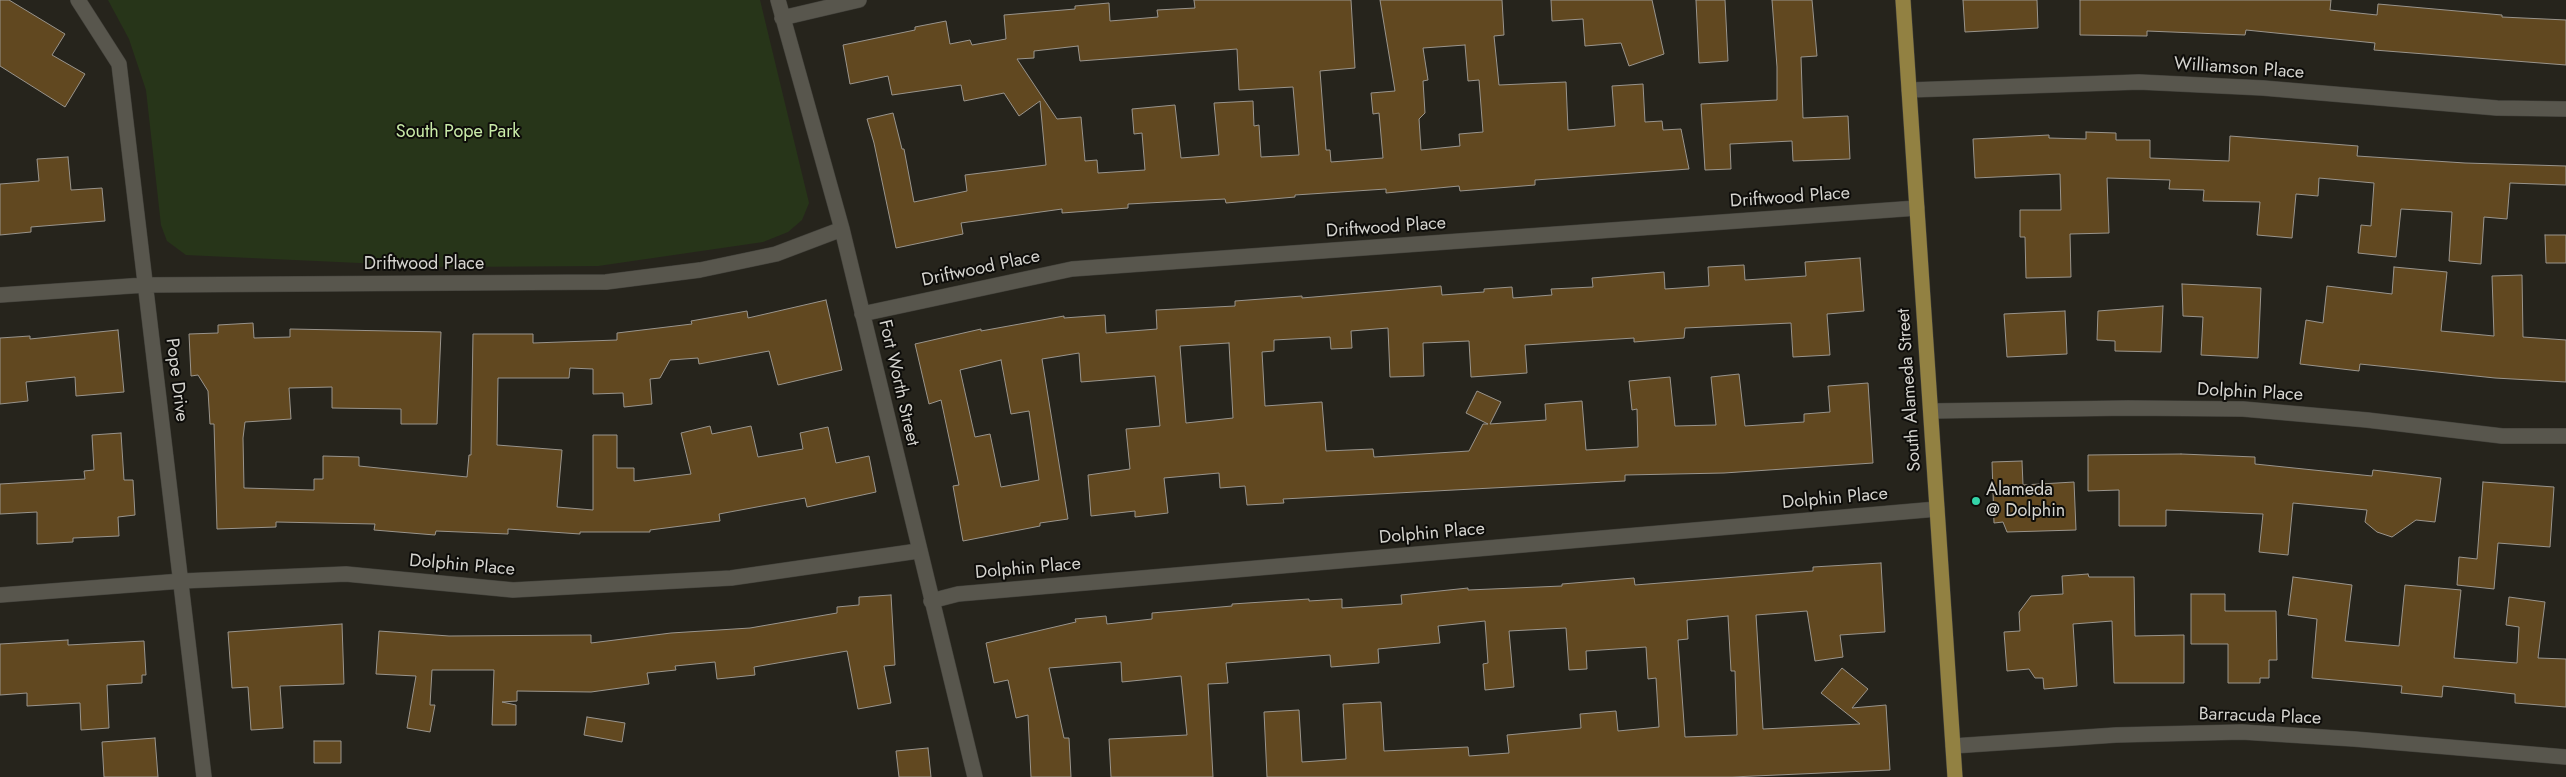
<!DOCTYPE html>
<style>
body{margin:0}
canvas{display:block;background:#26241c}
</style>
<canvas width="2566" height="777"></canvas>
<script>
const ctx = document.querySelector('canvas').getContext('2d');
ctx.lineJoin = 'round';
function fill(path, color) {
  ctx.fillStyle = color;
  ctx.fill(path, 'evenodd');
}
function shape(rows) {
  const path = new Path2D();
  for (const r of rows) {
    path.moveTo(r[0], r[1]);
    for (let i = 2; i < r.length; i += 2) path.lineTo(r[i], r[i + 1]);
  }
  return path;
}
function strokePath(path, color, width, dash) {
  ctx.strokeStyle = color;
  ctx.lineWidth = width;
  ctx.lineCap = dash ? 'butt' : 'round';
  ctx.setLineDash(dash || []);
  ctx.stroke(path);
}
function drawText(font, color, halo, rows, align = 'center') {
  ctx.font = font + ' Jost,sans-serif';
  ctx.lineWidth = 4;
  ctx.setLineDash([]);
  ctx.textBaseline = 'middle';
  ctx.strokeStyle = halo;
  ctx.fillStyle = color;
  for (const [text, x, y, turn = 0] of rows) {
    ctx.save();
    ctx.translate(x, y);
    ctx.rotate((+turn || 0) * Math.PI / 180);
    ctx.textAlign = isNaN(turn) ? turn : align;
    if (halo) ctx.strokeText(text, 0, 0);
    ctx.fillText(text, 0, 0);
    ctx.restore();
  }
}
fill(shape([
 [108,0,760,0,809,203,802,220,788,232,763,242,598,266,447,267,186,255,167,241,161,225,146,90,129,39]
]), '#273519');
const building = shape([
 [0,0,9,0,65,34,52,55,85,74,65,107,0,66,0,0],
 [1194,0,1351,0,1355,68,1320,71,1326,150,1330,150,1331,162,1383,158,1379,113,1373,114,1371,93,1395,91,1380,0,1502,0,1504,35,1494,36,1499,85,1566,82,1568,130,1615,126,1612,86,1643,84,1645,122,1662,121,1663,130,1681,129,1689,169,1535,180,1535,185,1460,191,1459,186,1386,193,1386,189,1295,195,1295,197,1226,203,1225,199,1128,204,1128,208,1062,213,1062,209,961,223,963,234,896,248,874,143,867,119,893,113,902,149,904,149,914,202,967,191,965,175,1046,165,1040,101,1019,116,1004,93,964,101,961,85,892,95,888,76,850,84,843,45,915,30,915,27,946,21,950,44,970,40,972,45,1006,39,1004,15,1075,9,1075,6,1109,3,1110,21,1158,17,1157,10,1195,8,1194,0],
 [1465,45,1468,81,1479,80,1483,132,1459,134,1460,146,1421,150,1419,119,1425,113,1423,81,1428,80,1423,48,1465,45],
 [1078,46,1080,61,1237,49,1239,90,1293,87,1299,155,1261,157,1259,125,1254,126,1253,101,1214,103,1219,155,1181,158,1175,105,1132,109,1134,134,1142,133,1145,170,1098,173,1097,160,1085,161,1081,117,1057,119,1017,59,1034,58,1034,51,1078,46],
 [1551,0,1652,0,1664,54,1629,66,1621,43,1585,46,1583,19,1552,21,1551,0],
 [1696,0,1725,0,1728,61,1699,63,1696,0],
 [1772,0,1812,0,1817,56,1801,57,1803,118,1848,116,1850,159,1793,161,1792,141,1730,144,1731,169,1705,170,1701,104,1777,100,1777,67,1772,0],
 [1963,0,2037,0,2038,28,1965,32,1963,0],
 [2080,0,2331,0,2330,10,2377,15,2378,4,2502,15,2502,17,2566,20,2566,65,2374,50,2375,43,2246,30,2245,35,2147,31,2147,36,2080,35,2080,0],
 [2086,132,2116,133,2116,140,2150,140,2150,158,2229,161,2230,136,2358,146,2357,156,2465,163,2566,166,2566,185,2510,183,2507,219,2484,217,2481,264,2449,261,2452,212,2401,209,2396,257,2358,253,2361,225,2371,226,2374,183,2319,178,2318,196,2296,194,2292,238,2257,235,2260,202,2203,201,2204,190,2169,189,2170,180,2107,178,2109,233,2070,234,2071,277,2026,278,2025,237,2020,237,2020,210,2061,210,2060,174,1975,178,1973,139,2049,135,2049,138,2086,139,2086,132],
 [68,157,71,190,102,188,105,221,31,227,31,232,0,235,0,184,39,181,37,159,68,157],
 [2545,235,2566,235,2566,263,2546,263,2545,235],
 [1860,258,1864,311,1827,314,1830,355,1793,357,1791,323,1685,328,1684,338,1634,342,1634,338,1525,345,1527,373,1471,377,1469,341,1423,343,1424,376,1390,377,1388,328,1351,331,1352,348,1331,349,1330,337,1274,340,1274,351,1262,352,1265,406,1322,402,1326,451,1373,449,1374,457,1469,451,1483,424,1488,424,1466,413,1477,391,1501,402,1490,424,1546,420,1545,404,1582,401,1586,450,1638,447,1637,409,1632,410,1629,381,1670,377,1675,426,1716,425,1711,377,1739,374,1745,426,1804,422,1804,414,1830,412,1828,386,1868,383,1873,463,1724,473,1625,475,1625,481,1283,499,1284,503,1247,505,1245,486,1220,488,1219,473,1164,478,1168,513,1135,517,1135,511,1091,516,1088,475,1130,469,1126,429,1160,426,1155,376,1081,382,1079,353,1042,359,1068,519,1040,523,1040,526,963,541,953,486,959,485,941,400,929,404,915,344,981,329,981,331,1064,316,1064,318,1105,315,1106,333,1157,329,1156,310,1235,306,1235,301,1302,296,1302,298,1441,286,1442,295,1484,292,1484,289,1512,287,1513,298,1552,295,1551,289,1593,287,1592,278,1664,272,1665,289,1709,286,1708,267,1744,265,1745,280,1806,276,1805,262,1860,258],
 [1229,343,1233,418,1186,423,1180,346,1229,343],
 [1001,360,1011,414,1029,411,1039,480,1001,487,990,434,975,437,960,370,1001,360],
 [2394,267,2447,272,2441,331,2494,336,2492,276,2522,275,2523,337,2566,340,2566,382,2495,378,2360,364,2359,371,2300,364,2306,320,2323,323,2327,286,2392,294,2394,267],
 [2182,284,2261,288,2258,358,2201,355,2203,317,2183,316,2182,284],
 [826,300,842,370,778,385,769,351,699,364,698,358,670,360,660,378,650,379,652,404,624,407,623,393,593,394,593,369,570,368,569,378,498,378,497,445,562,450,557,507,593,510,593,435,617,435,617,468,634,468,634,481,691,474,681,433,710,426,712,434,751,426,758,457,803,449,800,433,828,427,836,463,869,456,876,492,807,507,805,498,719,514,720,521,650,530,650,532,580,532,580,534,508,529,508,534,436,531,435,535,374,530,375,524,276,522,276,527,217,529,214,424,210,424,208,391,198,375,191,376,189,334,218,333,218,325,253,323,254,338,290,337,290,329,441,332,437,424,401,424,401,409,332,408,332,387,289,388,291,419,245,422,243,438,244,488,314,490,314,479,323,479,323,456,359,457,359,466,467,477,469,455,471,455,473,334,533,334,533,343,617,340,617,333,692,324,691,321,747,311,748,318,826,300],
 [2163,306,2161,352,2115,351,2115,341,2097,340,2098,311,2163,306],
 [2065,311,2067,354,2007,357,2004,314,2065,311],
 [118,330,124,392,76,396,75,377,26,382,28,401,0,404,0,338,30,336,30,339,118,330],
 [121,433,124,480,133,480,135,515,118,517,119,536,73,538,73,542,37,544,37,512,0,514,0,484,85,479,84,471,94,470,92,435,121,433],
 [2181,454,2255,457,2255,464,2372,476,2373,470,2441,478,2435,522,2416,520,2392,537,2377,532,2365,522,2367,510,2293,503,2288,555,2259,552,2263,514,2166,510,2166,526,2119,526,2119,490,2088,491,2088,455,2181,454],
 [2022,461,2023,485,2074,482,2076,530,2007,532,2003,522,1994,523,1992,462,2022,461],
 [2483,482,2554,487,2550,547,2498,543,2494,589,2457,585,2459,557,2477,559,2483,482],
 [1881,563,1885,632,1840,635,1843,657,1815,661,1807,611,1756,615,1763,729,1860,724,1821,693,1842,668,1868,689,1852,708,1886,705,1890,770,1732,777,1267,777,1264,712,1299,710,1302,762,1346,759,1343,704,1381,702,1384,751,1468,747,1469,756,1509,753,1507,735,1581,728,1580,714,1616,711,1618,731,1659,727,1656,678,1648,679,1646,647,1586,651,1587,669,1569,670,1566,628,1509,631,1514,687,1485,690,1483,664,1488,663,1485,621,1438,626,1440,643,1378,649,1379,663,1331,667,1330,655,1226,663,1228,683,1208,684,1213,777,1111,777,1109,739,1187,735,1181,676,1122,682,1121,662,1049,668,1064,738,1069,738,1071,777,1031,777,1028,715,1016,718,1008,680,994,683,986,643,1076,622,1075,619,1106,616,1107,624,1152,619,1152,613,1232,606,1232,604,1309,599,1309,601,1342,599,1342,608,1402,604,1401,595,1468,588,1468,590,1562,586,1562,584,1634,578,1635,585,1813,571,1813,567,1881,563],
 [1728,616,1731,671,1735,671,1737,735,1685,737,1678,640,1688,639,1687,620,1728,616],
 [2088,574,2089,577,2134,577,2135,636,2184,635,2184,683,2114,683,2112,621,2073,624,2077,686,2044,689,2043,678,2035,678,2029,669,2007,671,2004,632,2020,631,2019,612,2031,596,2063,594,2062,576,2088,574],
 [2293,577,2352,585,2345,641,2399,646,2405,585,2461,590,2454,658,2517,663,2519,627,2506,625,2509,597,2545,602,2538,658,2566,659,2566,707,2515,703,2515,694,2443,686,2442,697,2401,693,2402,686,2312,678,2317,619,2288,615,2293,577],
 [2191,594,2225,594,2225,611,2276,611,2277,660,2269,660,2269,678,2260,678,2260,683,2228,683,2228,644,2191,644,2191,594],
 [891,595,895,665,884,666,891,703,858,709,847,651,754,667,755,675,717,679,715,662,675,666,676,670,647,673,649,684,591,692,517,691,517,701,502,702,516,705,516,725,492,725,494,670,432,670,430,705,435,705,430,732,407,728,416,676,376,674,379,631,449,636,591,635,591,643,671,633,750,628,837,613,837,607,859,605,859,597,891,595],
 [342,624,344,684,280,686,283,728,251,730,248,687,232,688,228,632,342,624],
 [68,640,68,645,144,641,146,675,142,675,142,683,107,685,109,728,81,730,80,703,27,706,27,693,0,695,0,644,68,640],
 [587,717,625,723,622,742,584,735,587,717],
 [155,738,158,777,104,777,102,742,155,738],
 [314,741,341,741,341,763,314,763,314,741],
 [928,748,931,777,899,777,896,751,928,748]
]);
fill(building, '#614820');
strokePath(building, '#99948c', 1);
const minor = shape([
 [78,0,119,64,204,777],
 [778,0,842,229,975,777],
 [782,18,859,0],
 [1909,90,2139,82,2263,88,2497,108,2566,109],
 [0,295,145,285,606,282,700,270,776,254,842,229],
 [862,314,1072,269,1917,208],
 [1931,411,2128,408,2243,409,2367,420,2502,436,2566,436],
 [0,595,182,581,346,574,513,590,731,578,918,551],
 [931,601,958,594,1937,509],
 [1953,746,2116,735,2242,732,2354,739,2566,757]
]);
const major = shape([
 [1903,0,1955,777]
]);
strokePath(minor, '#42413b', 16);
strokePath(major, '#42413b', 16);
strokePath(minor, '#58564d', 15);
strokePath(major, '#928142', 15);
for (const [x, y, r, color] of [
 [1976,501,5,"#34d4a8"]
]) {
  const dot = new Path2D();
  dot.arc(x, y, r, 0, 2 * Math.PI);
  ctx.fillStyle = color;
  ctx.fill(dot);
  strokePath(dot, '#0e0d0a', 2);
}
drawText('18px', '#d5d4cf', '#0e0d0a', [
 ["Williamson Place",2239,69,4],
 ["Driftwood Place",1790,198,-4],
 ["Driftwood Place",1386,228,-4],
 ["Driftwood Place",424,265],
 ["Driftwood Place",981,269,-12],
 ["Pope Drive",176,380,83],
 ["Fort Worth Street",898,383,77],
 ["South Alameda Street",1910,390,-94],
 ["Dolphin Place",2250,393,3],
 ["Dolphin Place",1835,499,-5],
 ["Dolphin Place",1432,534,-5],
 ["Dolphin Place",462,566,5],
 ["Dolphin Place",1028,569,-5],
 ["Barracuda Place",2260,717,2]
]);
drawText('18px', '#c9eba8', '#0e0d0a', [
 ["South Pope Park",458,133]
]);
drawText('18px', '#d5d4cf', '#0e0d0a', [
 ["Alameda",1986,491],
 ["@ Dolphin",1986,512]
], 'left');
</script>
